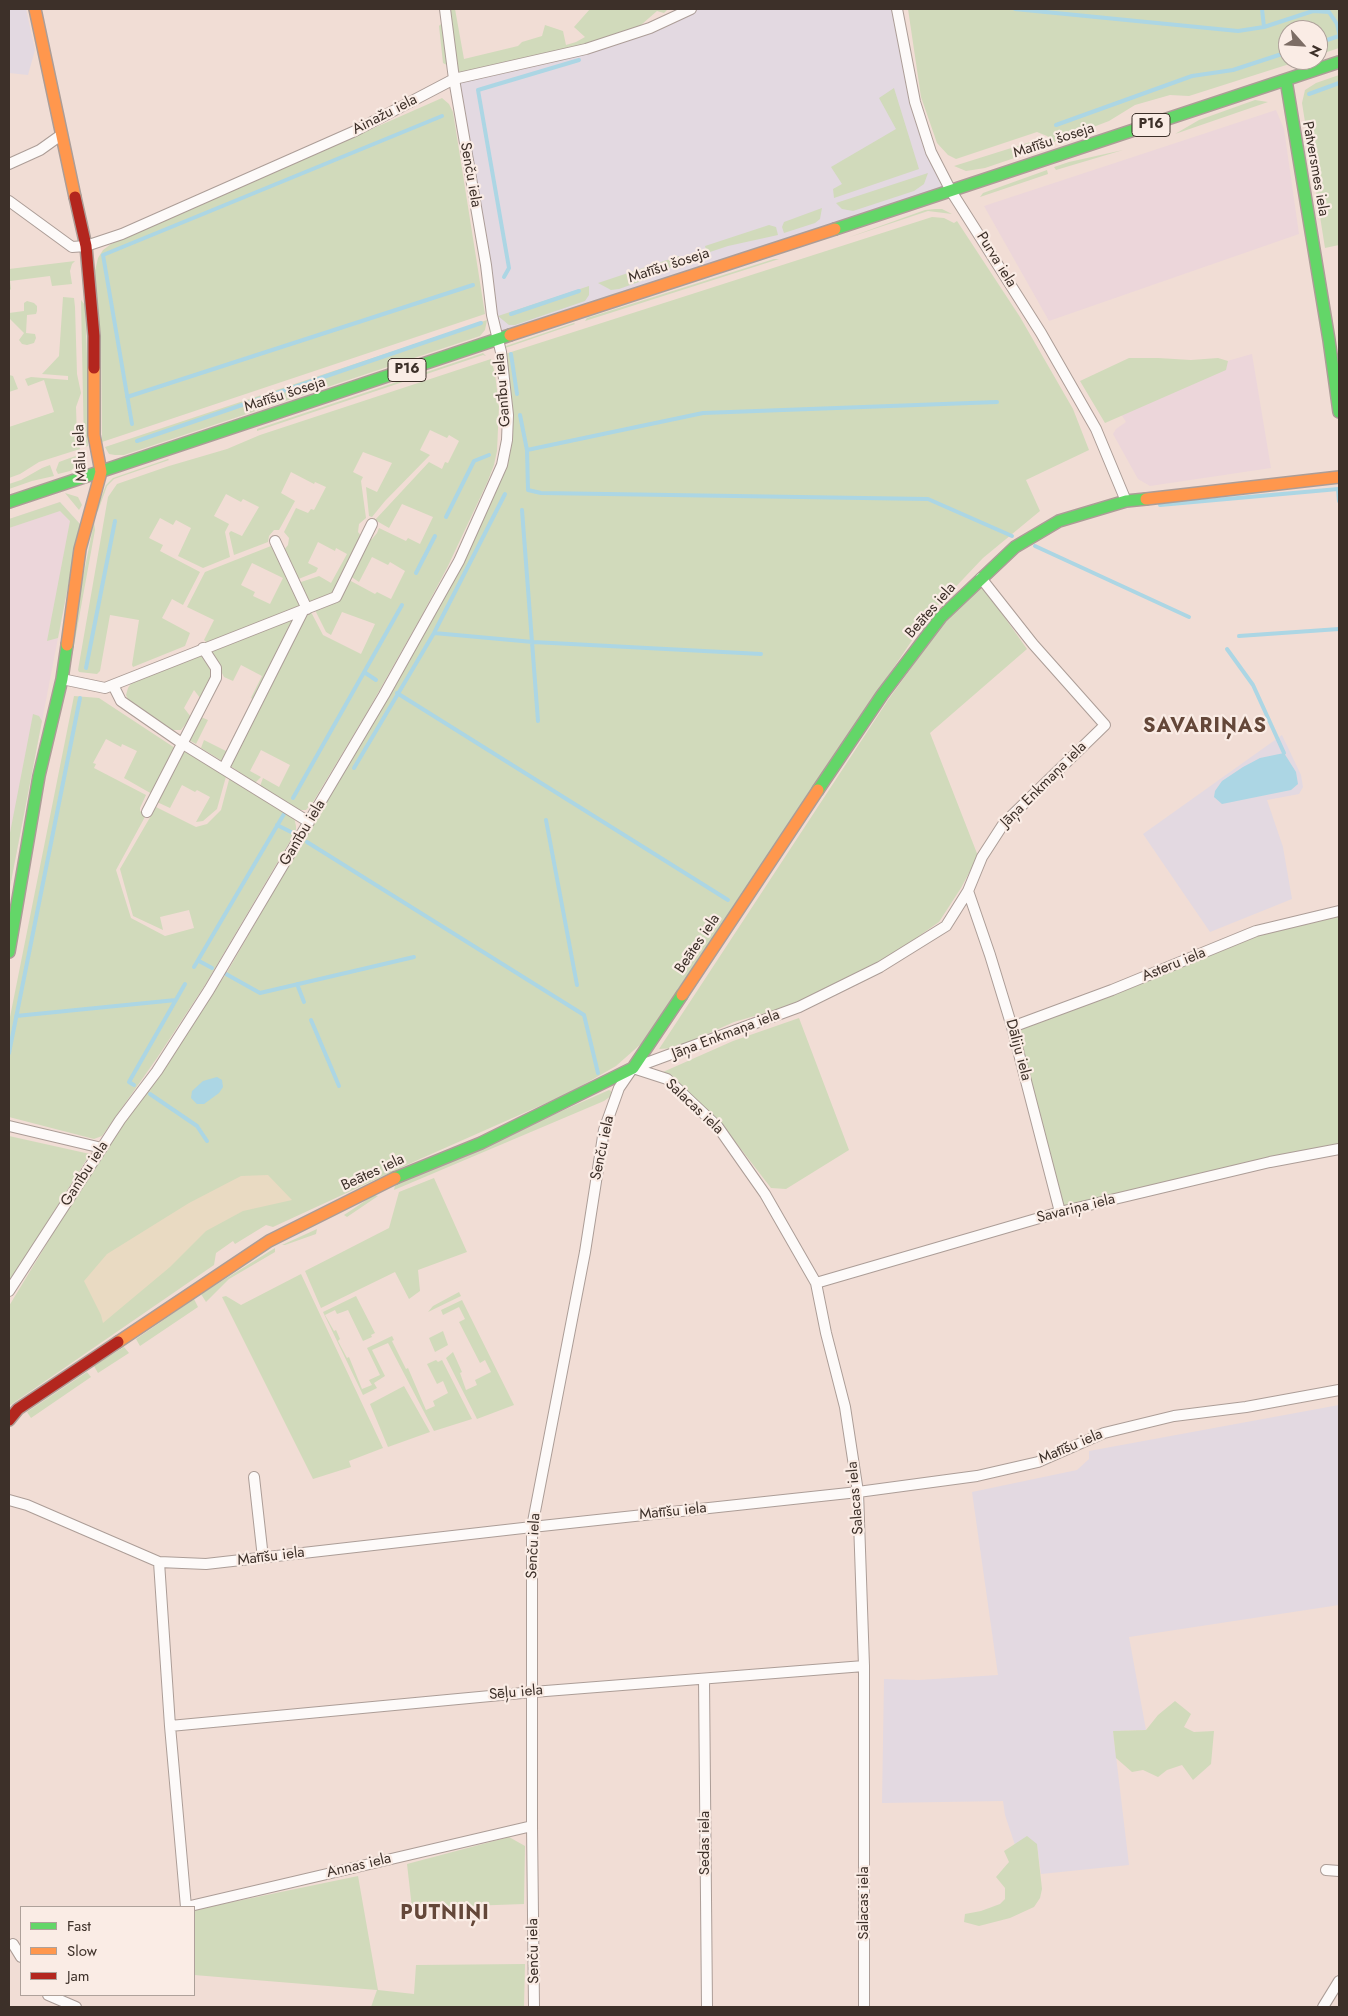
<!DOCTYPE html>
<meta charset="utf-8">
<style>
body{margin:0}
#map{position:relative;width:1348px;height:2016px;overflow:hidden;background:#f1ddd5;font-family:Jost,sans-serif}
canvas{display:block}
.frame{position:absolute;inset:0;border:10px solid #3d3029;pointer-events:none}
.legend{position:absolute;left:20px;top:1906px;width:175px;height:90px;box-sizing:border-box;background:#faece5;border:1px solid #aea19a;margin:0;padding:6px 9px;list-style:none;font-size:15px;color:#3d3029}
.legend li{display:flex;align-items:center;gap:10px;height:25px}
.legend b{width:25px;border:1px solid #aea19a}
.north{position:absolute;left:1278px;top:20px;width:50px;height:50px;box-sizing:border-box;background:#faece5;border:1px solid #aea19a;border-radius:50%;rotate:116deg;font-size:14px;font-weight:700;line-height:20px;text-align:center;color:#3d3029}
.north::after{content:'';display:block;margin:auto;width:18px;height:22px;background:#7c6d65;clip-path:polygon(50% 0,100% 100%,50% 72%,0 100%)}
</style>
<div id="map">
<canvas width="1348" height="2016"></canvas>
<div class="frame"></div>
<ul class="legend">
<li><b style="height:6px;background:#63d668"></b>Fast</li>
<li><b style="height:6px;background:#ff974d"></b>Slow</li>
<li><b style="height:6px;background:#b3261e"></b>Jam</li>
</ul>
<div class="north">N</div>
</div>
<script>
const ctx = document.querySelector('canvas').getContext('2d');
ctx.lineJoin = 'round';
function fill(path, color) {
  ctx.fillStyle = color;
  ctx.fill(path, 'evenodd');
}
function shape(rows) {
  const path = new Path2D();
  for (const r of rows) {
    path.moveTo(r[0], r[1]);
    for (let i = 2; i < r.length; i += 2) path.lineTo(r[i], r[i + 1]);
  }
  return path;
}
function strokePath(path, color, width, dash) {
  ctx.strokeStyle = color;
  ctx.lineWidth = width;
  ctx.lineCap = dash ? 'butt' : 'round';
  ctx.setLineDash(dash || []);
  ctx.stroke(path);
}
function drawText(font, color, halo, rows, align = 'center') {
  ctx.font = font + ' Jost,sans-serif';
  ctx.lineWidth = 4.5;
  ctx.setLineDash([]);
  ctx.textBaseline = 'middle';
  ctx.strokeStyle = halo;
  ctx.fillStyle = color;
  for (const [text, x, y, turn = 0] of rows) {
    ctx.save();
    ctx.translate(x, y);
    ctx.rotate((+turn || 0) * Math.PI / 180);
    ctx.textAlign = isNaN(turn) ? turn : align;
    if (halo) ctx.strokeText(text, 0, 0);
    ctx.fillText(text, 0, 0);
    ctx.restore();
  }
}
fill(shape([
 [1276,110,1284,129,1299,234,1049,321,984,206],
 [1252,354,1271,468,1150,486,1138,479,1113,434,1116,429,1126,422,1121,414,1098,398],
 [60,502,80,524,9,892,9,519]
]), '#ecd6da');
fill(shape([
 [9,9,26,9,35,50,28,75,9,73],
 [691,9,897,9,915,102,951,191,497,340,454,79,586,49],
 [1282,735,1301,775,1303,787,1299,794,1267,800,1283,847,1292,899,1210,932,1143,834],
 [1339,1405,1339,1605,1129,1637,1146,1730,1113,1731,1129,1865,1041,1874,1037,1845,1015,1845,1005,1815,1003,1801,882,1803,884,1679,918,1680,998,1675,972,1492,1077,1470,1089,1459,1089,1451]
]), '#e3d9e1');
fill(shape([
 [450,9,455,9,464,59,518,46,522,42,542,36,545,25,563,31,566,45,576,42,585,37,574,27,590,9,668,9,664,13,657,11,641,25,620,35,471,78,443,63,439,26,451,13],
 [908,9,1339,9,1339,48,1318,55,1318,30,1288,30,1288,60,1302,60,1189,96,1170,95,1135,105,1109,121,1054,142,1047,136,1037,132,956,159,948,155,937,143,921,97],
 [1339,75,1339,245,1325,248,1302,103,1305,90,1316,83],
 [894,88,919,169,834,198,833,189,842,184,831,167,896,129,879,98],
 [442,98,449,104,453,112,485,314,102,442,101,337,94,275,98,258,103,250,111,244],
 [1255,100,1268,102,1175,134,1199,120],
 [1040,139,1044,148,985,168,966,171,954,166],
 [1123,150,1056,170,1054,167,1069,162],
 [1047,170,1048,174,980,197,983,193],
 [928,173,924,184,914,191,853,211,842,209,836,203],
 [822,208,820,219,815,223,784,233,782,227,784,222],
 [935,209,942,209,952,214,928,211,847,238,925,210],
 [932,217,944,218,954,223,957,221,1020,317,1073,409,1089,450,1026,480,1040,511,983,558,929,615,642,1043,616,1066,569,1093,420,1159,273,1227,266,1225,235,1244,233,1241,216,1253,214,1265,9,1406,9,1306,78,1192,157,1071,226,974,425,628,506,461,505,354],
 [769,225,776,227,778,235,728,246,707,253,705,246],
 [679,256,681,262,650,278,619,289,611,290,598,283],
 [774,259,779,259,585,321,587,318],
 [75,261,72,264,70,271,72,284,52,286,50,276,10,281,11,289,9,291,9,269],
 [589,286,589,295,585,301,515,325,509,325,498,316],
 [63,297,74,298,75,307,77,374,81,393,76,407,77,437,80,449,39,462,20,474,9,478,9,427,54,412,44,380,28,386,25,379,31,377,68,380,68,376,42,374,59,356],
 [81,300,85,305,87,358,88,446,84,447],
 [27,301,34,303,37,306,37,311,36,314,27,315,26,333,35,334,36,338,34,343,27,345,22,344,19,340,24,333,9,318,9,313,24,311,24,303],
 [487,320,485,330,480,336,124,455,115,455,109,454,105,447],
 [574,323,575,324,505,348,506,346],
 [483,353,486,356,483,355,257,431,257,429],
 [1129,358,1158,358,1191,360,1218,358,1228,361,1226,370,1105,423,1080,381],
 [491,359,495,374,499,406,497,451,494,465,487,483,448,566,422,615,366,714,313,802,306,810,297,810,260,786,263,778,279,787,290,765,261,750,250,771,261,777,255,783,229,765,228,762,304,614,311,612,323,635,361,654,375,624,342,612,331,635,326,632,315,610,334,602,339,598,349,580,375,594,377,592,391,599,405,571,390,562,388,565,372,557,359,582,350,576,368,540,372,539,377,533,379,528,406,541,408,538,420,544,433,517,402,504,389,528,375,520,429,462,442,469,445,462,448,463,459,441,449,435,447,438,430,430,420,450,430,455,385,501,372,517,369,516,366,487,377,492,392,463,363,452,353,472,363,477,361,481,366,518,359,524,358,532,362,537,333,594,313,603,308,603,298,583,319,576,331,583,347,554,336,548,335,551,318,542,308,563,318,568,316,572,296,580,283,551,288,545,289,538,284,532,296,508,308,513,311,509,314,510,326,487,315,482,314,484,291,472,281,493,295,501,279,530,274,530,269,536,268,542,234,555,229,533,231,531,242,536,259,507,243,499,241,502,226,494,214,516,229,524,225,532,230,557,203,568,178,556,191,528,176,520,173,525,160,518,149,538,163,545,160,551,200,572,183,605,172,599,162,618,190,633,185,646,133,667,132,665,139,620,110,615,100,671,97,674,79,672,78,670,108,497,117,484,169,466,227,449,260,435],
 [9,375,13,376,18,389,9,392],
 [81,454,80,461,77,466,70,471,58,474,56,470,59,462],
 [168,459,169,460,114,479,107,486,98,511,95,513,106,485,113,478],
 [50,465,54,476,32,481,9,489,9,484,21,480,42,468],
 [65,493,78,497,82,505,79,510],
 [60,502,80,524,58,638,47,641,70,521,60,511,9,528,9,519],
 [94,522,95,530,69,673,67,658],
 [271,546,284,568,300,604,297,609,207,643,204,640,214,620,187,607,205,572],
 [252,563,283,578,270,604,253,596,255,592,241,585],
 [981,584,1027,649,930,733,978,856,961,888,939,922,879,964,799,1003,734,1022,676,1048,659,1049,888,700,945,621],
 [291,620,292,622,254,700,251,698,262,676,241,665,233,681,224,677,210,650],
 [201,655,205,657,212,674,211,678,200,698,194,690,184,708,191,717,181,730,172,730,129,702,126,695,128,688,132,682],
 [74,696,99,698,175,748,152,794,124,778,137,751,122,744,121,747,106,739,93,763,96,764,94,768,146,795,140,808,140,811,146,815,116,870,131,918,165,936,194,928,189,910,160,917,163,930,133,916,120,869,156,807,196,827,207,824,221,810,230,776,294,817,296,826,296,831,205,985,157,1058,102,1136,94,1139,9,1117,9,1022],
 [33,714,39,716,42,721,9,892,9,838],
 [201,717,208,720,196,744,189,740],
 [204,740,228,752,222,761,201,748],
 [189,751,227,773,217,809,203,821,196,822,210,797,197,790,195,792,182,785,170,808,157,802,184,752],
 [1339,911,1339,1149,1060,1212,1012,1027,1256,931],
 [799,1018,849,1150,786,1189,771,1188,720,1122,663,1072,733,1041],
 [609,1090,611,1091,611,1096,604,1101,394,1190,395,1185],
 [9,1136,90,1154,9,1283],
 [434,1178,467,1252,418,1270,420,1291,409,1299,395,1272,321,1308,305,1271,389,1228,399,1192],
 [374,1195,378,1196,347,1217,344,1215],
 [317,1229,316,1234,285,1245,282,1245],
 [275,1248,275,1252,229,1279,206,1302,201,1294],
 [301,1274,383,1448,349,1461,351,1467,313,1479,222,1297,226,1296,241,1305],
 [459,1292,461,1296,428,1312,433,1306],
 [356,1296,375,1333,371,1335,372,1337,363,1341,348,1310,337,1314,335,1310,325,1315,334,1331,336,1330,340,1339,338,1341,347,1358,349,1357,362,1389,372,1385,369,1380,380,1375,367,1348,392,1336,394,1340,392,1341,406,1369,408,1368,426,1410,435,1406,433,1401,448,1393,443,1381,437,1384,427,1364,436,1360,438,1362,442,1360,472,1419,434,1431,388,1343,372,1350,385,1376,374,1383,377,1388,363,1395,323,1312],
 [194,1299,198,1307,140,1346,136,1339],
 [462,1300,514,1405,477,1419,446,1358,453,1352,462,1372,460,1373,466,1390,477,1385,475,1380,491,1372,485,1360,480,1363,459,1322,465,1319,459,1307,443,1315,441,1310],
 [443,1331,448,1345,435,1352,429,1338],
 [124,1347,129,1353,98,1373,94,1366],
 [87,1372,91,1377,31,1418,27,1412],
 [404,1386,430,1432,388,1447,370,1404],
 [1175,1701,1191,1714,1184,1727,1194,1732,1214,1731,1211,1764,1193,1780,1182,1765,1167,1770,1158,1777,1143,1770,1132,1772,1116,1758,1113,1731,1146,1730,1158,1715],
 [1027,1836,1037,1844,1042,1889,1040,1898,1034,1907,1010,1918,979,1926,964,1922,965,1914,981,1911,1000,1904,1005,1899,1005,1888,996,1877,1009,1862,1004,1851],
 [509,1837,525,1846,524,1904,412,1908,407,1864],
 [358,1876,378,1990,414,1994,416,1965,525,1964,524,2007,371,2007,377,1990,194,1975,194,1910]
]), '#d1dabb');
fill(shape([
 [268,1175,292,1200,243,1211,206,1231,170,1267,103,1323,101,1315,84,1281,107,1254,189,1203,241,1176]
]), '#e9dac2');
fill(shape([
 [1284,753,1296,772,1298,784,1291,790,1222,804,1214,797,1215,791,1222,781,1243,767,1260,758],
 [217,1077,222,1080,223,1087,219,1093,204,1104,197,1104,191,1098,192,1091,203,1081]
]), '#acd6e4');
strokePath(shape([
 [1015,9,1238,31,1264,27,1313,11,1329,12,1337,24,1339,33],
 [1262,9,1264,27],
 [1318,43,1339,36],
 [1309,94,1339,83],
 [1056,125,1192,76,1233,70,1288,52],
 [504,277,509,268,478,90,579,60],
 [511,314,579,291],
 [511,354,517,394],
 [127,397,473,285],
 [520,415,527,450,528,490,541,493,928,499,1012,536],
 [132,424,103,255,442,116],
 [137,441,481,323],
 [527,450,703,413,997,402],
 [1160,505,1338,489,1339,501],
 [522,510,538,721],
 [446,517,474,461,489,455],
 [1035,546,1189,617],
 [416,573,435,536],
 [434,633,533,642,761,654],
 [1239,636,1339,629],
 [1227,649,1253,685,1284,753],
 [86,668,115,521],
 [364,672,376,680],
 [397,693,728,900],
 [354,768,434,633,505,494],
 [293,798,402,605],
 [546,820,577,985],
 [277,825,291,832],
 [307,842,584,1015,598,1073],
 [199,961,212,968],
 [194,967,284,814],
 [226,974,260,993,414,957],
 [297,984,304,1002],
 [16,1016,176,1000],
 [311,1020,339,1086],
 [9,1053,80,698],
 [134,1085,129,1082,185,984],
 [150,1094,197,1126,207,1141]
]), '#acd6e4', 4);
const street = shape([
 [897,9,915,102,931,152,951,191,1041,333,1096,429,1126,501],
 [9,164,40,150,61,135],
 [9,201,72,247,86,246,122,234,355,131,454,79,586,49,650,28,691,9],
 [275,541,307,609],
 [62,679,105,688,336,597,372,524],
 [113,685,121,701,183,744,309,822],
 [224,768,303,611],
 [147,812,216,678,216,668,203,648],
 [968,891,990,955,1012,1027,1060,1212],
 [1012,1027,1112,990,1256,931,1339,911],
 [633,1068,667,1079,718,1127,765,1194,816,1283,826,1333,845,1407,858,1492,864,1666,864,2007],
 [633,1068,799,1007,880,967,946,926,968,891,982,857,1004,823,1105,725,1033,644,981,578],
 [9,1126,102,1148],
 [816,1283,1060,1212,1270,1162,1339,1149],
 [9,1291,120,1120,157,1071,209,990,384,695,459,561,502,465,507,440,508,415,501,352,492,315,486,265,454,79,445,9],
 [254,1477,263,1558],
 [9,1500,27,1505,159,1562,206,1564,532,1527,858,1492,977,1476,1038,1462,1104,1433,1174,1416,1246,1407,1339,1390],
 [159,1562,170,1726,186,1907],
 [704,1679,707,2007],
 [170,1726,533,1692,864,1666],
 [1326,1870,1339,1871],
 [186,1907,532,1826],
 [13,1944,21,1957],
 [48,1995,76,2007],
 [534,2007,532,1826,532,1527,585,1252,604,1130,619,1088,632,1069],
 [1323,2007,1339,1981]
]);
const fast = shape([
 [1286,80,1329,340,1339,412],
 [835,229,1339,62],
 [9,502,510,335],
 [818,790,882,695,941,617,1015,547,1059,521,1126,501,1146,499],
 [9,952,39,776,62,679,67,645],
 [395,1178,481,1143,633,1068,682,995]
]);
const slow = shape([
 [35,9,75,197],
 [510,335,835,229],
 [1146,499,1339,477],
 [67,645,80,549,101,472,94,435,94,368],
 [682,995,818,790],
 [118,1342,269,1241,395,1178]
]);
const jam = shape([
 [75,197,86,246,94,336,94,368],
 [9,1420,18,1409,118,1342]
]);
strokePath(street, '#ac9d97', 12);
strokePath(fast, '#ac9d97', 14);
strokePath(slow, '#ac9d97', 14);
strokePath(jam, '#ac9d97', 14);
strokePath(street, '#fdfaf9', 10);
strokePath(fast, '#63d668', 11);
strokePath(slow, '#ff974d', 11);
strokePath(jam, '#b3261e', 11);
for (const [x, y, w] of [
 [1151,125,38],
 [407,370,38]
]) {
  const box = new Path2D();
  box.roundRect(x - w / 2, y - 11.5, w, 23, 4);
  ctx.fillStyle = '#faece5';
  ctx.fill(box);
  strokePath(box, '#3d3029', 1);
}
drawText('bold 14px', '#3d3029', null, [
 ["P16",1151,125],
 ["P16",407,370]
]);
drawText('15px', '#3d3029', '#faece5', [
 ["Ainažu iela",385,115,-27],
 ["Matīšu šoseja",1054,141,-18],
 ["Patversmes iela",1315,169,80],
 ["Senču iela",470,175,80],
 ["Purva iela",996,260,58],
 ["Matīšu šoseja",669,266,-18],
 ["Ganību iela",503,390,-95],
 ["Matīšu šoseja",285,395,-18],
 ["Mālu iela",81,453,-93],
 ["Beātes iela",931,611,-49],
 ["Jāņa Enkmaņa iela",1044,785,-45],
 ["Ganību iela",303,833,-59],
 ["Beātes iela",698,944,-56],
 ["Asteru iela",1174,965,-22],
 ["Jāņa Enkmaņa iela",726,1035,-21],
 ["Dāliju iela",1018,1050,75],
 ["Salacas iela",694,1107,43],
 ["Senču iela",603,1148,-78],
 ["Beātes iela",373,1173,-25],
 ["Ganību iela",85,1174,-57],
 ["Savariņa iela",1076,1209,-14],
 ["Matīšu iela",1071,1447,-23],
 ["Salacas iela",856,1498,-95],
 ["Matīšu iela",673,1512,-6],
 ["Senču iela",534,1546,-87],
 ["Matīšu iela",271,1557,-7],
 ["Sēļu iela",516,1693,-5],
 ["Sedas iela",705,1843,-90],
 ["Annas iela",359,1866,-13],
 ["Salacas iela",864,1903,-90],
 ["Senču iela",534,1951,-91]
]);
ctx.letterSpacing = '1px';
drawText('bold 20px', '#644739', '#faece5', [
 ["SAVARIŅAS",1205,727],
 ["PUTNIŅI",445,1914]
]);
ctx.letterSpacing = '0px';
</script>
